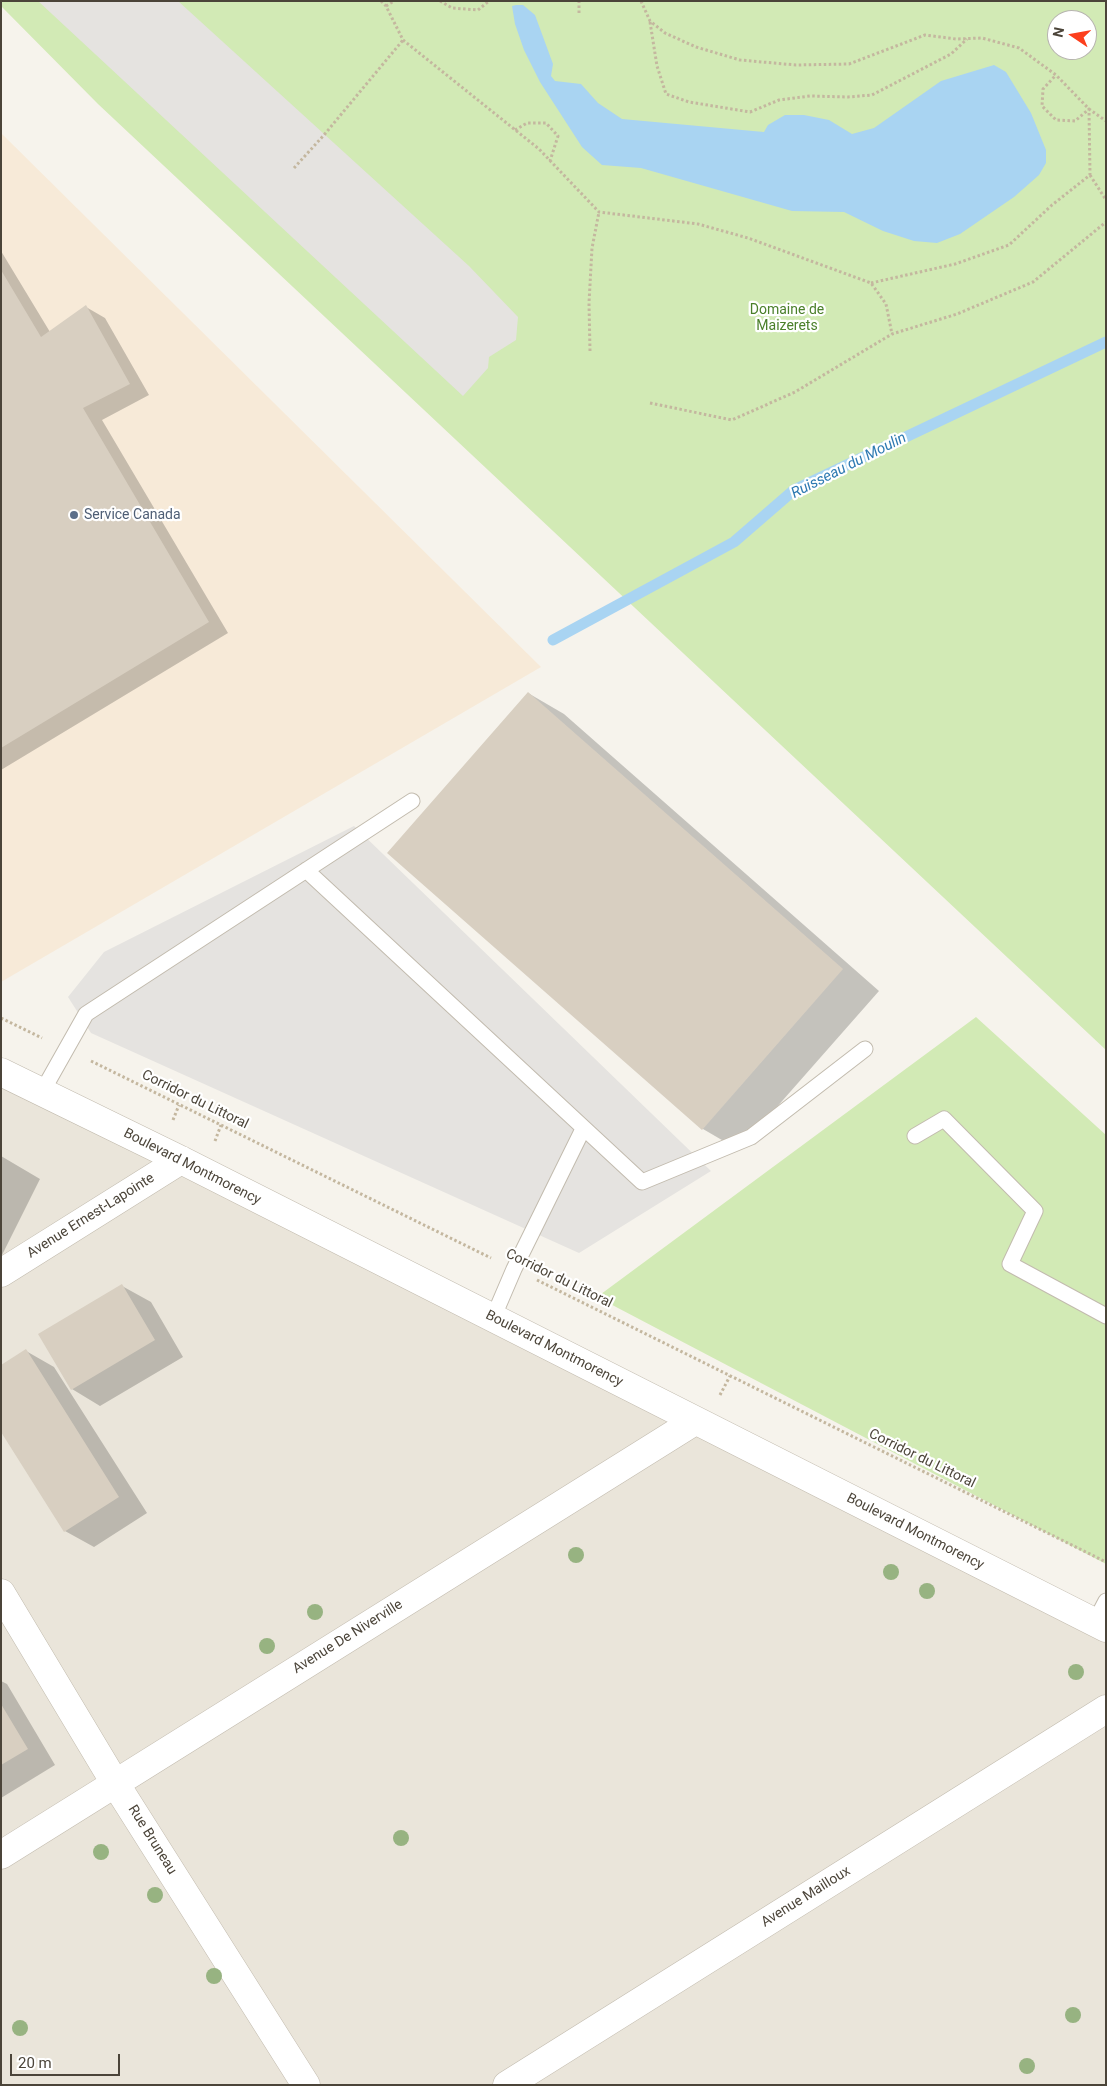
<!DOCTYPE html>
<style>
body{margin:0}
#map{position:relative;width:1107px;height:2086px;overflow:hidden;background:#f6f3ec;font-family:Roboto,sans-serif}
canvas{display:block}
.frame{position:absolute;inset:0;border:2px solid #4b4439;pointer-events:none}
.north{position:absolute;left:1047px;top:10px;width:50px;height:50px;box-sizing:border-box;background:#fff;border:1px solid #b7b4b0;border-radius:50%;rotate:282deg;font-size:14px;font-weight:700;line-height:20px;text-align:center;color:#4b4439}
.north::after{content:'';display:block;margin:auto;width:18px;height:22px;background:#fc3f1d;clip-path:polygon(50% 0,100% 100%,50% 72%,0 100%)}
.scale{position:absolute;left:10px;top:2054px;width:110px;height:22px;box-sizing:border-box;border:2px solid #4b4439;border-top:0;padding-left:6px;font-size:15px;line-height:18px;white-space:nowrap;color:#4b4439;-webkit-text-stroke:4px #fff;paint-order:stroke}
</style>
<div id="map">
<canvas width="1107" height="2086"></canvas>
<div class="frame"></div>
<div class="north">N</div>
<div class="scale">20 m</div>
</div>
<script>
const ctx = document.querySelector('canvas').getContext('2d');
ctx.lineJoin = 'round';
function fill(path, color) {
  ctx.fillStyle = color;
  ctx.fill(path, 'evenodd');
}
function shape(rows) {
  const path = new Path2D();
  for (const r of rows) {
    path.moveTo(r[0], r[1]);
    for (let i = 2; i < r.length; i += 2) path.lineTo(r[i], r[i + 1]);
  }
  return path;
}
function strokePath(path, color, width, dash) {
  ctx.strokeStyle = color;
  ctx.lineWidth = width;
  ctx.lineCap = dash ? 'butt' : 'round';
  ctx.setLineDash(dash || []);
  ctx.stroke(path);
}
function drawText(font, color, halo, rows, align = 'center') {
  ctx.font = font + ' Roboto,sans-serif';
  ctx.lineWidth = 4.5;
  ctx.setLineDash([]);
  ctx.textBaseline = 'middle';
  ctx.strokeStyle = halo;
  ctx.fillStyle = color;
  for (const [text, x, y, turn = 0] of rows) {
    ctx.save();
    ctx.translate(x, y);
    ctx.rotate((+turn || 0) * Math.PI / 180);
    ctx.textAlign = isNaN(turn) ? turn : align;
    if (halo) ctx.strokeText(text, 0, 0);
    ctx.fillText(text, 0, 0);
    ctx.restore();
  }
}
fill(shape([
 [1,1072,1106,1628,1106,2085,1,2085]
]), '#eae5da');
fill(shape([
 [1,133,541,667,1,982]
]), '#f7ead8');
fill(shape([
 [1,1,1106,1,1106,1050,98,104,1,6],
 [1057,20,1087,20,1087,50,1057,50],
 [976,1017,1106,1135,1106,1564,597,1297]
]), '#d2eab5');
fill(shape([
 [38,1,178,1,469,266,518,317,516,340,489,357,488,368,463,396],
 [354,826,711,1171,579,1253,91,1033,68,997,104,952]
]), '#e5e3e0');
fill(shape([
 [516,5,523,5,535,15,553,64,551,76,555,81,581,84,598,103,622,119,764,132,768,125,785,115,804,115,829,120,852,134,874,128,941,81,994,65,1006,72,1031,113,1046,150,1046,163,1039,175,1014,197,960,234,937,243,914,241,883,231,844,212,792,211,641,168,602,165,582,147,540,82,524,50,515,24,512,6]
]), '#a9d4f2');
fill(shape([
 [1,251,50,332,86,307,105,318,149,395,102,420,228,633,1,770],
 [528,693,564,714,879,991,739,1150,703,1129],
 [1,1156,40,1179,2,1255,1,1255],
 [122,1286,151,1302,183,1357,100,1406,72,1389],
 [26,1351,54,1367,147,1513,94,1547,65,1531],
 [1,1681,7,1684,55,1765,1,1798]
]), '#0003');
strokePath(shape([
 [553,640,734,542,794,490,1106,342]
]), '#a9d4f2', 11);
fill(shape([
 [1,270,41,337,86,305,130,384,83,408,209,622,1,748],
 [528,692,843,969,702,1130,387,853],
 [122,1284,155,1340,71,1390,38,1334],
 [26,1349,119,1497,64,1532,1,1432,1,1365],
 [1,1704,28,1749,1,1765]
]), '#d8cfc1');
const lane = shape([
 [306,870,642,1182,751,1137,865,1049],
 [42,1092,86,1014,412,801],
 [915,1136,944,1119,1035,1211,1010,1264,1106,1316],
 [493,1318,514,1269,583,1129],
 [1095,1622,1106,1601]
]);
const street = shape([
 [1,1072,181,1160,1106,1628],
 [1,1273,181,1160],
 [1,1593,115,1783,306,2085],
 [1,1855,695,1421],
 [507,2085,1106,1709]
]);
strokePath(lane, '#c2bbae', 17);
strokePath(street, '#c2bbae', 29);
strokePath(shape([
 [381,1,386,6,403,40,539,149,599,212,698,224,748,238,871,283,886,304,892,334],
 [440,1,452,8,478,10,489,1],
 [641,1,650,21,665,33,696,47,740,60,796,65,849,64,925,35,956,39,982,38,1019,48,1056,75,1089,109,1106,121],
 [386,6,394,1],
 [579,13,579,1],
 [650,22,657,66,666,94,689,102,750,112,779,100,810,96,848,97,872,95,951,54,967,39],
 [515,130,527,123,546,123,558,136,550,161],
 [294,168,324,135,403,40],
 [1090,175,1106,200],
 [871,283,955,264,1009,245,1052,205,1090,175,1089,109,1075,121,1056,120,1042,106,1043,89,1056,75],
 [590,351,589,303,592,248,599,212],
 [650,403,732,420,795,392,892,334,957,314,1033,282,1106,222],
 [1,1018,42,1038],
 [91,1061,491,1258],
 [173,1120,179,1105],
 [215,1141,221,1125],
 [537,1280,1106,1562],
 [720,1395,730,1376]
]), '#c4b79f', 3, [2.5, 2.5]);
strokePath(lane, '#fff', 15);
strokePath(street, '#fff', 28);
ctx.fillStyle = '#97b381';
for (const [x, y] of [
 [576,1555],
 [891,1572],
 [927,1591],
 [315,1612],
 [267,1646],
 [1076,1672],
 [401,1838],
 [101,1852],
 [155,1895],
 [214,1976],
 [1073,2015],
 [20,2028],
 [1027,2066]
]) {
  ctx.beginPath();
  ctx.arc(x, y, 8, 0, 2 * Math.PI);
  ctx.fill();
}
for (const [x, y, r, color] of [
 [74,515,5,"#5c6f8a"]
]) {
  const dot = new Path2D();
  dot.arc(x, y, r, 0, 2 * Math.PI);
  ctx.fillStyle = color;
  ctx.fill(dot);
  strokePath(dot, '#fff', 2);
}
drawText('14px', '#4a7f2a', '#fff', [
 ["Domaine de",787,310],
 ["Maizerets",787,326]
]);
drawText('14px', '#4e5e75', '#fff', [
 ["Service Canada",84,515]
], 'left');
drawText('14px', '#4b4439', '#fff', [
 ["Corridor du Littoral",195,1100,26],
 ["Boulevard Montmorency",192,1167,27],
 ["Avenue Ernest-Lapointe",91,1216,-32],
 ["Corridor du Littoral",559,1279,26],
 ["Boulevard Montmorency",554,1349,27],
 ["Corridor du Littoral",922,1459,26],
 ["Boulevard Montmorency",915,1532,27],
 ["Avenue De Niverville",348,1637,-32],
 ["Rue Bruneau",152,1840,58],
 ["Avenue Mailloux",806,1897,-32]
]);
drawText('italic 15px', '#2e7ab2', '#fff', [
 ["Ruisseau du Moulin",849,466,-27]
]);
</script>
